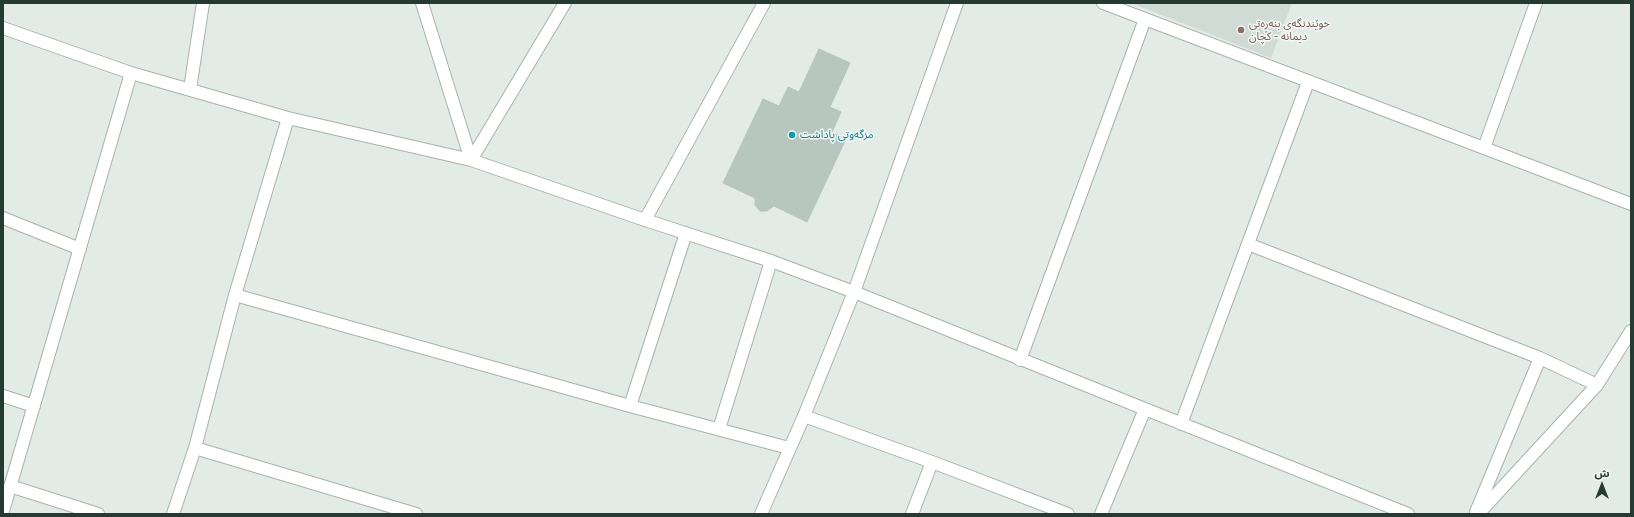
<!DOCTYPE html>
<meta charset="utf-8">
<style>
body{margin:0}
#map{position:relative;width:1634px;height:517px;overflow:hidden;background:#e3ebe7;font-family:"Golos Text","Noto Sans Arabic",sans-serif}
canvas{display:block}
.frame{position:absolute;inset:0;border:4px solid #243b34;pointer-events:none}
.north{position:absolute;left:1582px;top:465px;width:40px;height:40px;-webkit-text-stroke:3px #f3f8f5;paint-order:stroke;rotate:0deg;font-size:11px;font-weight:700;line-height:16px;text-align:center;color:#243b34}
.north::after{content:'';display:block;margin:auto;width:14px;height:18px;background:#243b34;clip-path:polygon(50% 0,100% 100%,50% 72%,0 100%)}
</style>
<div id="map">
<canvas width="1634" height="517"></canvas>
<div class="frame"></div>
<div class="north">ش</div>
</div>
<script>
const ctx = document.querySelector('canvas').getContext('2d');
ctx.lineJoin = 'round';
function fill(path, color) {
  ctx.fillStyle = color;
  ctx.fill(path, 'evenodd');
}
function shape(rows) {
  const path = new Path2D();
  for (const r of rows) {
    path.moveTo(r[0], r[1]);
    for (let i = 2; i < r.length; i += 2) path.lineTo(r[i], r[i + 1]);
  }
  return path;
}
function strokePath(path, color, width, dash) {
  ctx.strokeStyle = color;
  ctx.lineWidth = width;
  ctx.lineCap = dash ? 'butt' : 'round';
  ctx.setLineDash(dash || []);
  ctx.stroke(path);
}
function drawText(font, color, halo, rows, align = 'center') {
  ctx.font = font + ' "Golos Text","Noto Sans Arabic",sans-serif';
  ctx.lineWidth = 3;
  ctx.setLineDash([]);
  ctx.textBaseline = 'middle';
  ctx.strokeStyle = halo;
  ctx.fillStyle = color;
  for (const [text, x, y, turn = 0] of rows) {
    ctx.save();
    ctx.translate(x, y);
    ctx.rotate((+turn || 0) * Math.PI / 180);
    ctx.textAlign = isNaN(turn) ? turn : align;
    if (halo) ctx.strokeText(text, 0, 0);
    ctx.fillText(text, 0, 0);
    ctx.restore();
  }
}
fill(shape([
 [1131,3,1292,3,1271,58]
]), '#d1dbd6');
const building = shape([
 [819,49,850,63,830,107,841,112,832,132,846,139,807,222,774,206,767,211,760,211,755,205,755,198,723,183,763,99,779,106,788,87,799,92,819,49]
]);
fill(building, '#b8c6c0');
strokePath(building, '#b6c5be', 1);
const minor = shape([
 [422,3,471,160,645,220,771,261,854,292,1145,409],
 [1103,3,1631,204],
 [3,28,131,73,288,118,471,160,565,3],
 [190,89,203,3],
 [1484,148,1536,3],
 [3,218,80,249],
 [645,220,764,3],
 [1248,244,1540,358,1597,385],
 [235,295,630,406,789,448],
 [1020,360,1145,19],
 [3,396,34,406],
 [630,406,686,233],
 [804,416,932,462,1068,514],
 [1181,424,1308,82],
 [719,429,771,261],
 [195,448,416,514],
 [10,486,98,514],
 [3,511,131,73],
 [1476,512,1540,358],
 [173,514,195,448,235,295,288,118],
 [761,514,804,416,854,292,957,3],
 [912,514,932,462],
 [1101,514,1145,409,1408,514],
 [1478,514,1597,385,1631,331]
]);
strokePath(minor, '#a6b3ae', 14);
strokePath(minor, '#fff', 12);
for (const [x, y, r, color] of [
 [1241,30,4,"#8d6e63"],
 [792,135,4,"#0f9aa8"]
]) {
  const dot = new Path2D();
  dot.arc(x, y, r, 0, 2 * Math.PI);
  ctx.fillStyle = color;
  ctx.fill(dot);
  strokePath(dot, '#f3f8f5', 1.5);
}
drawText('11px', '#785e54', '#f3f8f5', [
 ["خوێندنگەی بنەڕەتی",1249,24],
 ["دیمانە - کچان",1249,37]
], 'left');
drawText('11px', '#0d838f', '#f3f8f5', [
 ["مزگەوتی پاداشت",800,135]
], 'left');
</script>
